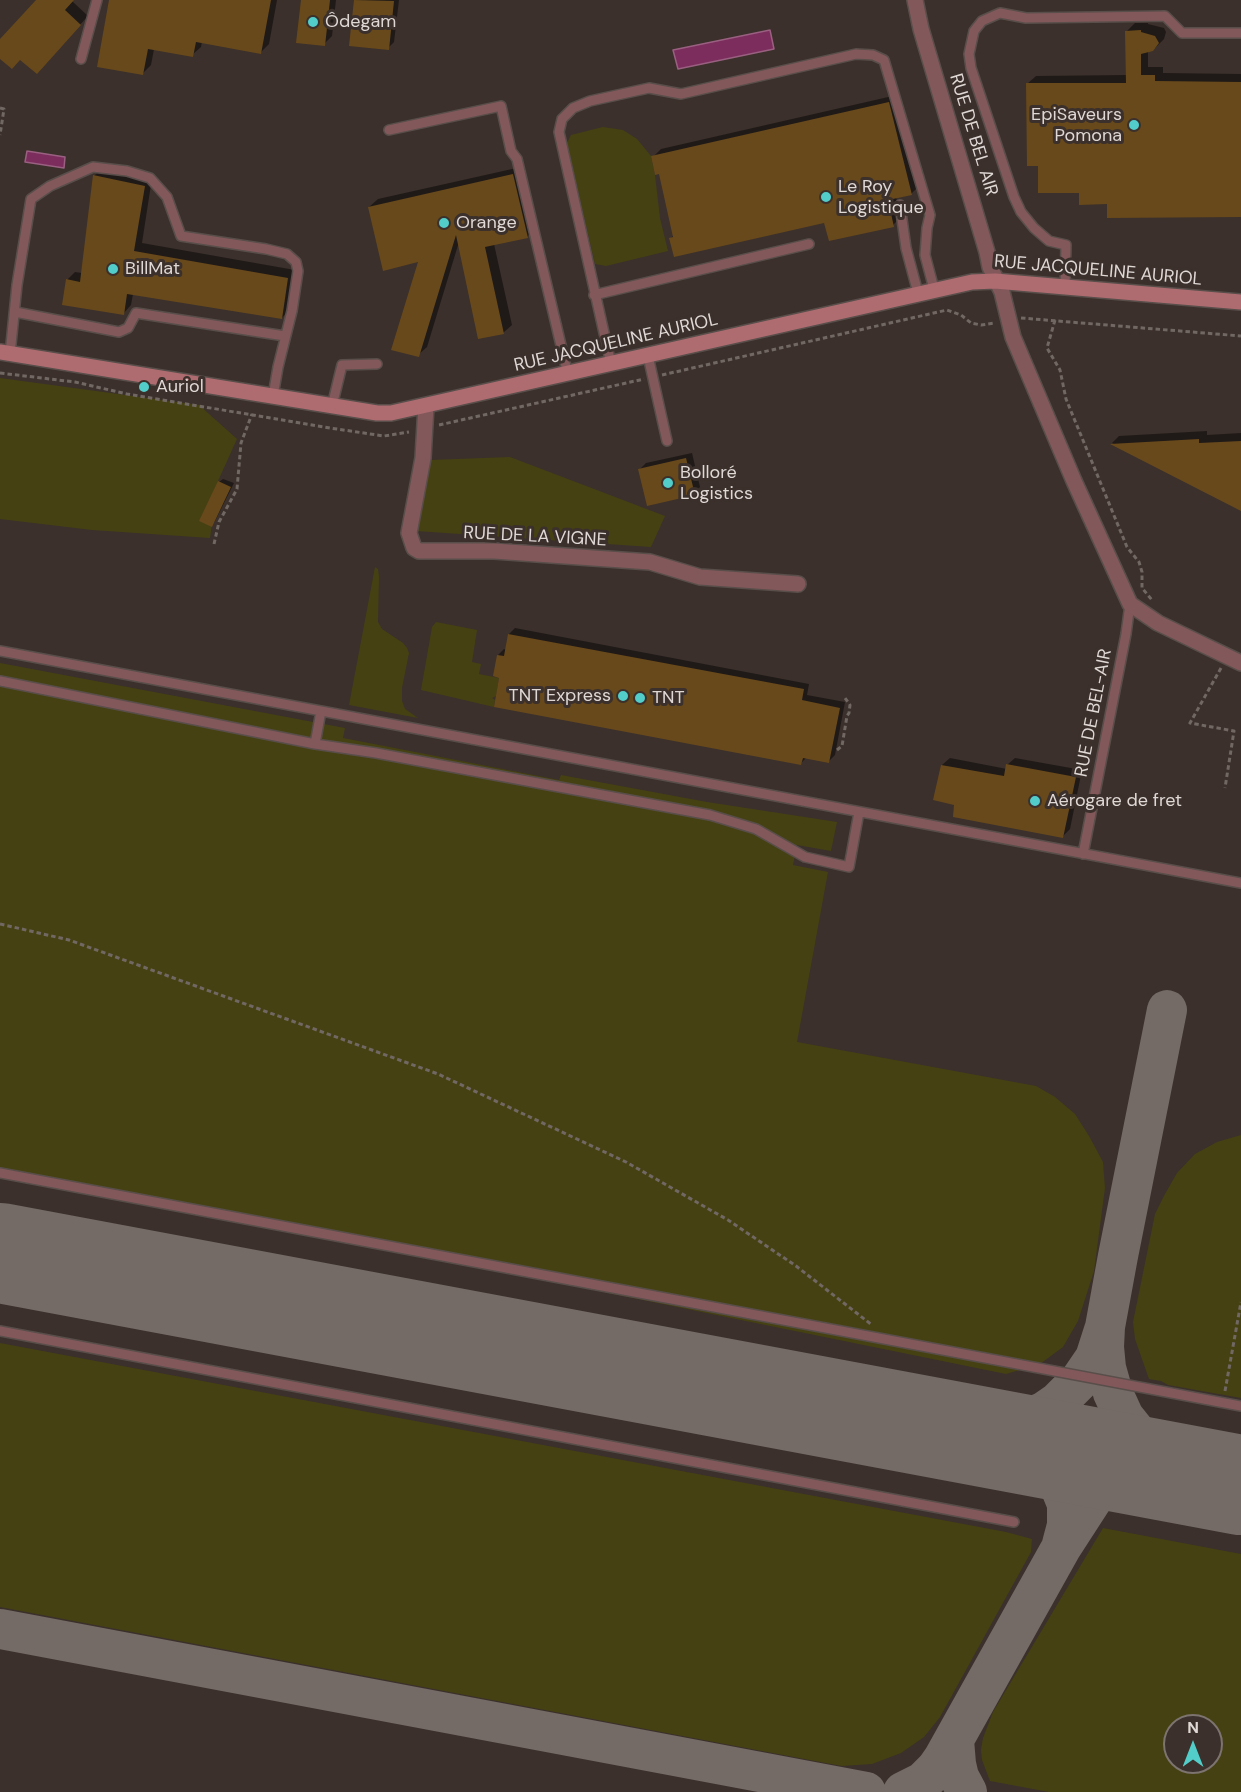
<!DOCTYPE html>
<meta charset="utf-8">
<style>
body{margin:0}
#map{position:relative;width:1241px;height:1792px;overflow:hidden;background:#3b302b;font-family:"DM Sans",sans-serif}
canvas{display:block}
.north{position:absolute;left:1163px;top:1714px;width:60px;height:60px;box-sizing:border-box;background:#3b302b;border:2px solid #7d736f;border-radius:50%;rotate:0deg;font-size:16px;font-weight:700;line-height:24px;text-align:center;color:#dfd8d5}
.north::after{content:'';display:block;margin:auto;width:21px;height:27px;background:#53cdc9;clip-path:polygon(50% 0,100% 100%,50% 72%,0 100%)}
</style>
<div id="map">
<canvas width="1241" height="1792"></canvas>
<div class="north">N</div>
</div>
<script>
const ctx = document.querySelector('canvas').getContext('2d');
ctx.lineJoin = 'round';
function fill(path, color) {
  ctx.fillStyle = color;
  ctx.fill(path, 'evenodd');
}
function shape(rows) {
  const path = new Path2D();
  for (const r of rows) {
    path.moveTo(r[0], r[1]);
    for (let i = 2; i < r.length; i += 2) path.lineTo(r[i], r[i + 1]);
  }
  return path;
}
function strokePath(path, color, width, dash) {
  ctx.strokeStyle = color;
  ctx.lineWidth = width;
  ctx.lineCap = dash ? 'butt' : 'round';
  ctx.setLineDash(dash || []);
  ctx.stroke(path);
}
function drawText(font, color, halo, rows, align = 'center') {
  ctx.font = font + ' "DM Sans",sans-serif';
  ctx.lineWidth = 6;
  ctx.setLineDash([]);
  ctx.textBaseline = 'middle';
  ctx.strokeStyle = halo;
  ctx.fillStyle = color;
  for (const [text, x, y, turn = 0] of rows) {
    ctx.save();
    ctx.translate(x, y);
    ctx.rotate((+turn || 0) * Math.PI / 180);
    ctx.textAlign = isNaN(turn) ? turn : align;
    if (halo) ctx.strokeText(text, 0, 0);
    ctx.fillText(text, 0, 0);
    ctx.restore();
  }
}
fill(shape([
 [603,127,623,130,637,139,651,156,655,175,660,218,668,251,606,266,595,264,567,143,571,135],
 [0,378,199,405,237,439,218,481,210,538,92,530,0,519],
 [510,457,665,516,651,547,416,531,430,460],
 [375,567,378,569,379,577,378,622,382,629,403,643,407,648,409,653,402,688,402,701,405,709,418,718,349,705],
 [436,622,477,630,472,662,481,664,479,674,499,678,496,696,492,698,495,700,494,707,421,690,432,627],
 [0,663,345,728,343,738,559,780,561,775,707,802,837,822,831,851,797,845,793,865,828,872,797,1042,1036,1086,1055,1097,1075,1114,1089,1136,1103,1162,1105,1188,1094,1271,1078,1321,1063,1347,1040,1364,1006,1374,0,1169],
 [1241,1135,1241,1398,1168,1385,1161,1381,1149,1379,1135,1339,1133,1322,1155,1214,1165,1194,1177,1173,1195,1154,1217,1142],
 [0,1343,1006,1532,1032,1539,1031,1552,940,1717,924,1737,901,1753,872,1764,842,1766,815,1761,0,1607],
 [1103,1528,1241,1554,1241,1792,1049,1792,990,1781,982,1760,981,1750,983,1738,993,1712],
 [1175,1726,1211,1726,1211,1762,1175,1762]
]), '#464113');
const water = shape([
 [770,30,774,49,678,69,673,50,770,30],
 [27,151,65,157,64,168,25,162,27,151]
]);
fill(water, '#7c2c5d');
strokePath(water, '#9a6081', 1.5);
fill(shape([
 [38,0,73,0,72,1,88,16,45,63,0,57,0,42],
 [111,0,277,0,269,44,261,52,202,41,201,47,192,55,154,49,151,65,142,74],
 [303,0,336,0,332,36,324,44],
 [356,0,399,0,394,42,388,48,351,45],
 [1135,23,1148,23,1148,24,1164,28,1166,32,1164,39,1155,48,1148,50,1148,67,1163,67,1163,73,1241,74,1241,216,1108,203,1080,191,1040,165,1027,84,1036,76,1127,75,1127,31],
 [897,95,919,186,911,194,896,197,901,217,893,225,826,221,671,238,674,235,660,173,653,157,661,149],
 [521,167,535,228,527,237,494,244,512,325,503,333,459,242,427,347,418,355,421,260,369,207,378,199],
 [102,168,152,178,142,243,295,270,290,309,282,318,133,294,131,305,123,314,67,280,75,272,82,273,94,176],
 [1207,431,1207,435,1241,433,1241,509,1112,443,1119,436],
 [692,453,700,487,694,493,640,469,646,463],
 [223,479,234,483,215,521,212,525,219,482],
 [515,628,809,684,807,695,845,702,835,755,829,761,807,757,801,763,501,676,498,655,504,649,506,650,509,634],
 [950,758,1007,769,1007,765,1015,758,1082,770,1070,829,1063,836,956,803,942,765]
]), '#0007');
strokePath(shape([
 [1167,1010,1118,1256,1105,1327,1104,1347,1106,1368,1113,1393,1124,1417,1136,1432,1163,1456,1215,1482],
 [868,1416,974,1431,998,1428,1020,1422,1045,1411,1058,1402,1080,1380,1095,1358,1104,1330],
 [971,1437,1023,1450,1033,1454,1042,1462,1058,1482,1067,1504,1067,1525,1062,1544],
 [0,1629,866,1792],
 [954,1740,956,1764,959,1777,967,1792],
 [903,1792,923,1782,936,1769,943,1759,1061,1548,1094,1497,1111,1483,1122,1477,1146,1472,1163,1473,1194,1479]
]), '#746a66', 40);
strokePath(shape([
 [0,1253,1241,1485]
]), '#746a66', 100);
fill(shape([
 [36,0,74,0,65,10,81,25,37,74,20,60,12,69,0,59,0,39],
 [109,0,271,0,261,54,196,42,193,57,148,49,143,75,97,67],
 [301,0,330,0,325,46,296,43],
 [354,0,394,1,389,50,349,46],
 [1141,30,1141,32,1155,36,1159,43,1153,51,1141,54,1141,75,1155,75,1155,81,1241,82,1241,217,1107,218,1107,204,1079,205,1079,193,1038,193,1038,166,1027,166,1026,83,1126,83,1125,31],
 [889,102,912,195,888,200,894,227,829,241,824,223,674,257,669,238,673,237,659,174,655,175,651,156],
 [513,174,528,238,485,247,504,334,478,339,456,235,419,357,391,350,418,262,383,271,368,207],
 [93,175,145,186,134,251,288,278,282,319,127,294,124,315,62,305,66,279,80,282],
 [1199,439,1199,443,1241,441,1241,511,1110,444],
 [686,458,695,495,647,506,638,469],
 [218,481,231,487,212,527,199,521],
 [508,634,804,689,802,700,840,708,829,763,803,758,801,765,494,707,499,678,493,676,497,655,504,656],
 [1006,764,1076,777,1063,838,953,817,954,805,933,800,941,765,1004,776]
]), '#68491b');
const lane = shape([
 [81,59,97,0],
 [389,130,501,106,511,151,517,159,568,375],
 [900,205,906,248,918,293],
 [1065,288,1066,245,1049,241,1034,228,1021,212,1014,197,971,68,969,54,974,31,982,21,1000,13,1026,18,1165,16,1182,33,1241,33],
 [594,295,809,244],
 [15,312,119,332,128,328,136,313,285,336],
 [10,354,17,285,31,199,50,186,93,167,127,171,150,178,167,197,181,236,266,249,287,254,296,262,298,271,292,311,278,367,273,396],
 [648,356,667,441],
 [611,364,559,132,562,119,573,108,590,101,649,88,681,94,856,54,873,55,884,60,927,205,930,215,927,228,925,255,934,289],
 [332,406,342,365,377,364],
 [0,651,1241,883],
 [0,681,315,744,376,753,710,815,756,829,805,857,849,867,859,812],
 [315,744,321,711],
 [1083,854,1126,634,1130,604],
 [0,1173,1241,1406],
 [0,1331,1014,1522]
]);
const street = shape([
 [915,0,921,29,987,252,990,267,1002,292,1013,337,1074,481,1130,604,1158,623,1241,663],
 [426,406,423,458,409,533,414,548,419,551,494,551,650,562,700,577,798,584]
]);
const secondary = shape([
 [0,352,377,413,391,413,972,282,995,281,1241,302]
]);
strokePath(lane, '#594e4a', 12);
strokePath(street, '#594e4a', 18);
strokePath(secondary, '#594e4a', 18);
strokePath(shape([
 [0,108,4,109,0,135],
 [1021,318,1241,336],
 [1055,320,1047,348,1060,370,1066,399,1127,547,1139,562,1142,572,1142,588,1152,600],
 [0,373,75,382,127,394,330,428,384,436,409,432],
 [662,375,947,310,961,315,971,323,981,325,995,323],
 [439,425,644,379],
 [214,544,219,522,237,489,241,443,252,414],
 [1221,668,1190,723,1234,731,1225,788],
 [837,750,842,746,847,716,849,713,850,705,845,698],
 [0,924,69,940,438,1074,626,1162,728,1220,796,1266,872,1325],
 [1225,1391,1241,1302]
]), '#716763', 3, [4.5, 3]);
strokePath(lane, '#82585b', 9);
strokePath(street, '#82585b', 15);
strokePath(secondary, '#ae6c71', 15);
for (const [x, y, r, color] of [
 [313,22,6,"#53cdc9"],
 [1134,125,6,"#53cdc9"],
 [826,197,6,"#53cdc9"],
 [444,223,6,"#53cdc9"],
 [113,269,6,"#53cdc9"],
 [144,387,6,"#53cdc9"],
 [668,483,6,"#53cdc9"],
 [623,696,6,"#53cdc9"],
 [640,698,6,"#53cdc9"],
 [1035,801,6,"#53cdc9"]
]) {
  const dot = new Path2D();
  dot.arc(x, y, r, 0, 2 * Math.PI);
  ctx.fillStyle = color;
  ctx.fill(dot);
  strokePath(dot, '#3b302b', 2);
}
drawText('18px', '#dfd8d5', '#3b302b', [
 ["Ôdegam",325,22],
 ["EpiSaveurs",1122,115,"right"],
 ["Pomona",1122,136,"right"],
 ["Le Roy",838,187],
 ["Logistique",838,208],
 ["Orange",456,223],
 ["BillMat",125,269],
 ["Auriol",156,387],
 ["Bolloré",680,473],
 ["Logistics",680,494],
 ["TNT Express",611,696,"right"],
 ["TNT",652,698],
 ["Aérogare de fret",1047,801]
], 'left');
drawText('18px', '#dfd8d5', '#3b302b', [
 ["RUE DE BEL AIR",973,135,73],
 ["RUE JACQUELINE AURIOL",1098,271,5],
 ["RUE JACQUELINE AURIOL",616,343,-13],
 ["RUE DE LA VIGNE",535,537,3],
 ["RUE DE BEL-AIR",1094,713,-79]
]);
</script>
